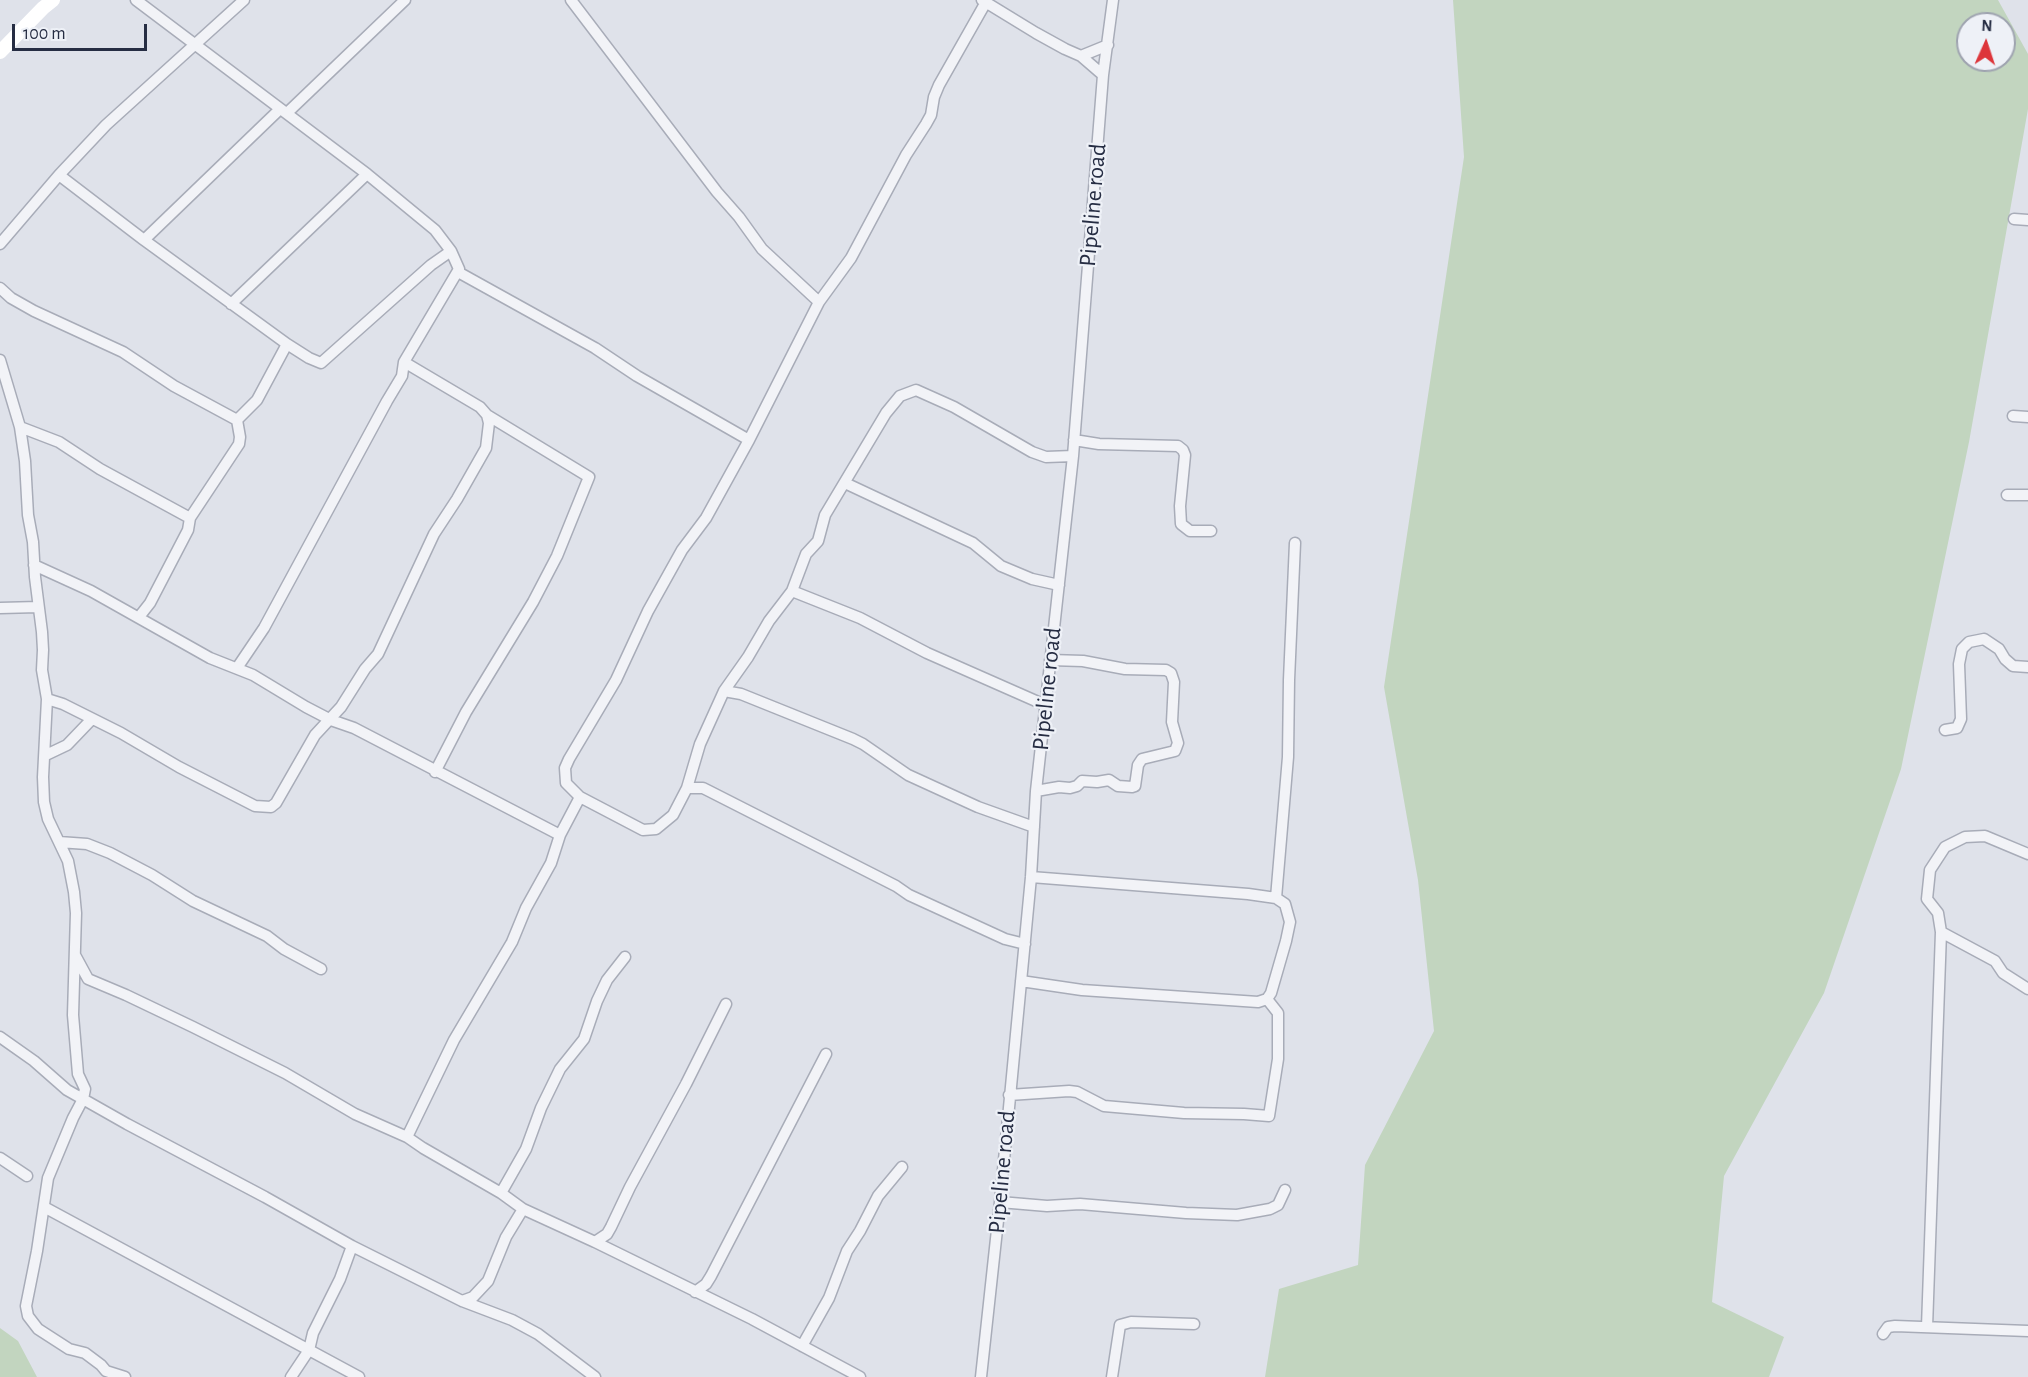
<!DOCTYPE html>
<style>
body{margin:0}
#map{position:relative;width:2028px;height:1377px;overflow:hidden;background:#dfe2ea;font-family:"Alegreya Sans",sans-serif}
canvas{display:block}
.north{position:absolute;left:1956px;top:12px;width:60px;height:60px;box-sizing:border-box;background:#eef1f7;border:2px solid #9ea3af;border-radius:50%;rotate:3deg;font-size:16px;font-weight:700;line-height:24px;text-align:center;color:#262d43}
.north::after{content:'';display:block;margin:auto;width:21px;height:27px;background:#dd353a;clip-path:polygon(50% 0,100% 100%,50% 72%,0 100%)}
.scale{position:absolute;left:12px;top:24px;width:135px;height:27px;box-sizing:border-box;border:3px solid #262d43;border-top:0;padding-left:8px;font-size:18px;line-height:21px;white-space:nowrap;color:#262d43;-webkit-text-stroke:4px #eef1f7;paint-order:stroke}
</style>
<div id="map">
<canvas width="2028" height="1377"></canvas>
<div class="north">N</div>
<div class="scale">100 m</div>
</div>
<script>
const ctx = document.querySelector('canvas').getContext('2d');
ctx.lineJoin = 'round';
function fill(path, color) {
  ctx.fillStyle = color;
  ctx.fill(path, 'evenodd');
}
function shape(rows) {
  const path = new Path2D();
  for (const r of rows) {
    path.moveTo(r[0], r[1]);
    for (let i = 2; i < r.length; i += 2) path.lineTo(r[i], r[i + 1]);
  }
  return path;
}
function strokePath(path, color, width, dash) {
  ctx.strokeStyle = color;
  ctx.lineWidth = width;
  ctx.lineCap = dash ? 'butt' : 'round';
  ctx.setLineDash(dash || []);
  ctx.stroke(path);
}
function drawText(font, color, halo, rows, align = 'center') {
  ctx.font = font + ' "Alegreya Sans",sans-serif';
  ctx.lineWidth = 4.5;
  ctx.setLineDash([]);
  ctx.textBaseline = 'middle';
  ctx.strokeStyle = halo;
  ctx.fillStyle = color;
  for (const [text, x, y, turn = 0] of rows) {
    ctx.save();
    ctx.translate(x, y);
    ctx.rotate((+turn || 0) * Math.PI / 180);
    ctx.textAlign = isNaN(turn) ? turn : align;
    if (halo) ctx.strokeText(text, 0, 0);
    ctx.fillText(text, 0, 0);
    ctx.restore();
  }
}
fill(shape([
 [1453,0,1998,0,2028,54,2028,109,1969,442,1901,769,1824,993,1724,1176,1712,1302,1784,1337,1769,1377,1265,1377,1279,1289,1358,1265,1365,1165,1434,1031,1418,880,1384,687,1464,157],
 [1968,24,2004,24,2004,60,1968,60],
 [0,1328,18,1341,37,1377,0,1377]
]), '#c2d5bf');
const street = shape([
 [136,0,367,174,435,230,451,251,459,269,404,362,402,376,387,401,264,628,237,668],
 [571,0,717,192,739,217,762,249,819,302],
 [982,0,1036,33,1065,49,1081,56,1103,75],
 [986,2,939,85,934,97,931,115,926,124,906,155,851,258,819,302,749,440,706,518,682,550,648,611,616,680,569,759,565,768,566,783,580,797,643,830,656,829,673,815,687,788,700,744,724,691,748,657,769,621,792,591,806,554,818,541,825,515,886,413,900,396,916,390,954,407,1032,452,1046,457,1073,456],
 [1081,56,1108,45],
 [287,113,405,0],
 [59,175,106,125,244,0],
 [2014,219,2028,220],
 [144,240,287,344,257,400,237,420],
 [0,244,59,175,144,240,280,109],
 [458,272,595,348,637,376,749,440],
 [0,288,11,298,34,311,123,352,174,386,237,420,240,437,239,444,190,518,188,530,150,603,139,617],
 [231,304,367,174],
 [287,344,309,358,321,363,431,265,451,251],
 [0,360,20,427,25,461,28,515,33,542,35,577,42,632,43,650,42,670,47,699,43,777,44,802,48,819,68,861,74,892,76,913,73,1015,78,1074,85,1089,83,1099,73,1118,48,1178,37,1251,26,1306,28,1316,38,1329,69,1349,85,1353,101,1365,106,1371,125,1377],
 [2013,416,2028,417],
 [20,427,59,442,100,469,190,518],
 [1074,440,1099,444,1178,446,1183,450,1185,455,1180,506,1181,524,1190,531,1211,531],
 [845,483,973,543,1001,566,1032,579,1059,585],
 [2007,495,2028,495],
 [34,565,91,591,210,658,253,675,306,707,331,720,354,728,560,835],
 [792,591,860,618,927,653,1045,705],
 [0,608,38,607],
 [724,691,741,694,853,739,863,744,908,775,978,807,1034,827],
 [47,699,63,704,121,733,179,767,255,806,271,807,276,803,315,735,341,707,365,669,378,654,434,534,457,499,486,448,489,423,487,415,480,407,404,362],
 [1945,730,1957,728,1961,719,1959,664,1962,649,1969,642,1984,639,1999,649,2005,659,2013,666,2028,667],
 [46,755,67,745,91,720],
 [435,772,466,712,533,602,557,556,589,477,487,415],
 [687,788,703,788,709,791,896,886,909,895,1005,939,1025,944],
 [1036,791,1059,787,1070,788,1077,786,1082,781,1097,782,1109,780,1118,786,1132,787,1135,786,1138,765,1142,759,1175,751,1178,743,1172,722,1174,682,1171,673,1166,670,1125,669,1083,661,1050,660],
 [59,842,87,844,110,853,152,875,193,901,267,936,284,949,321,969],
 [1276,898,1288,757,1289,680,1295,543],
 [1941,932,1995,961,2003,973,2028,989],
 [75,955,88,979,126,995,193,1027,285,1073,355,1114,407,1137,423,1148,501,1193,523,1209,595,1242,752,1319,860,1377],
 [1021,981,1082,990,1258,1002,1267,999,1271,993,1286,941,1290,922,1285,904,1276,898,1248,894,1031,877],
 [0,1037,34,1061,67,1090,127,1124,265,1197,352,1246,462,1301,512,1320,538,1334,595,1377],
 [1009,1095,1069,1091,1077,1092,1104,1106,1184,1113,1244,1114,1269,1116,1278,1059,1278,1013,1267,999],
 [407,1137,454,1040,512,942,526,908,551,863,560,835,580,797],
 [0,1158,27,1176],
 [501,1193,526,1149,541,1108,560,1069,584,1039,597,1001,607,980,625,957],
 [1000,1202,1047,1206,1080,1204,1186,1213,1237,1215,1270,1209,1278,1205,1285,1190],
 [44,1207,359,1377],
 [595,1242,607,1234,611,1227,630,1187,686,1084,726,1004],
 [695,1292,706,1284,711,1276,826,1054],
 [462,1301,473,1297,488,1281,506,1237,523,1209],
 [1927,1327,1941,932,1938,913,1927,899,1930,870,1945,847,1965,837,1985,836,2028,854],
 [1883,1334,1888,1327,1895,1326,2028,1331],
 [802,1346,829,1298,847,1251,860,1231,878,1196,902,1167],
 [291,1377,309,1350,313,1333,340,1279,352,1246],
 [981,1377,1000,1202,1031,877,1036,791,1073,456,1103,75,1113,0],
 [1112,1377,1120,1325,1131,1322,1194,1324]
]);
strokePath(street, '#a8acb8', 13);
strokePath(street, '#f2f3f7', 10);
strokePath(shape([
 [0,52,43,8,53,0]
]), '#fff', 14);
drawText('24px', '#262d43', '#eef1f7', [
 ["Pipeline road",1093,205,-85],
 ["Pipeline road",1047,689,-84],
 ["Pipeline road",1002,1172,-85]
]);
</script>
